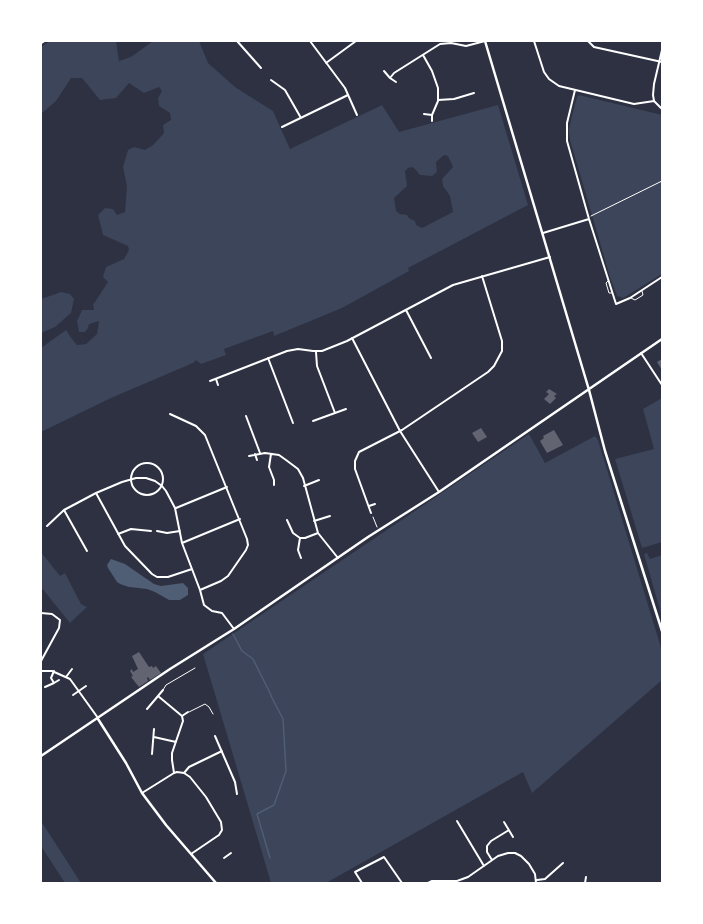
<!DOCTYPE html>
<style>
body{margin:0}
#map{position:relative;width:703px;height:924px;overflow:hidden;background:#2d3142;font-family:Quicksand,sans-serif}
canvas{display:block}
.frame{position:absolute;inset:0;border:42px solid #fff;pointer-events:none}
</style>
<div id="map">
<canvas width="703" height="924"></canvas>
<div class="frame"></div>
</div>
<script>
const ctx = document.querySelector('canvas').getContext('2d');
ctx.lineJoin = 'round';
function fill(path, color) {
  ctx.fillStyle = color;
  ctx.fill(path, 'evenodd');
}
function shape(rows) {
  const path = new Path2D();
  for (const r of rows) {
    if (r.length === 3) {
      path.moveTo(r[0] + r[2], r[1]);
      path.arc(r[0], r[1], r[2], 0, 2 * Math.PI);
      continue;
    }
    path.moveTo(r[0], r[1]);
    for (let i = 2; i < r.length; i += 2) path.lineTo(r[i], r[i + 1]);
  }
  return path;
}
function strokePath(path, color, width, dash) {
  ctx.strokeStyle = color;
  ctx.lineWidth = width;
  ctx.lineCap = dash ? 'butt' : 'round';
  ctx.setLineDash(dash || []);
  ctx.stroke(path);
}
fill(shape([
 [50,41,116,41,119,61,131,57,153,41,199,41,208,63,235,87,273,111,290,149,382,105,399,132,498,105,528,205,408,268,409,271,342,308,274,336,273,331,224,349,226,355,201,364,196,360,193,363,111,398,41,432,41,348,66,330,72,339,77,345,86,344,97,334,99,321,89,324,88,328,85,332,79,332,77,321,82,310,94,310,93,305,108,282,103,277,106,267,124,259,129,250,128,246,103,235,98,215,105,208,113,209,117,215,125,212,127,186,123,167,128,150,134,147,145,150,153,145,164,133,163,125,171,120,170,113,159,106,158,98,162,91,159,87,144,93,129,83,116,98,100,100,82,78,71,78,56,101,41,114,41,47],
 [444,155,448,156,453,167,442,179,443,186,450,196,453,212,422,228,416,225,415,221,409,218,407,215,400,214,396,211,394,198,407,186,405,171,408,168,412,167,415,169,420,175,432,176,437,172,436,162],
 [579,95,662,115,662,274,623,298,617,296,610,277,570,140,569,130,571,120,577,97],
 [61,292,70,294,74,299,71,313,55,327,41,333,41,299],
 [662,398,662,542,642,548,615,459,654,449,643,409],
 [529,434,545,463,595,436,598,440,662,651,662,680,532,793,523,772,326,883,271,883,203,654],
 [41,552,60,576,65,573,81,604,87,607,70,623,41,587],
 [647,553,650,559,662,555,662,617,644,554],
 [41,821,81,883,65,883,41,846]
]), '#3c4559');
fill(shape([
 [111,559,125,564,154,584,161,586,183,583,188,588,188,595,180,600,169,600,155,592,147,589,129,587,120,584,117,582,108,568,107,565]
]), '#4f5d75');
strokePath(shape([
 [233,634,242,651,253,659,271,695],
 [270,858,257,814,274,805,286,771,283,719,271,696]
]), '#4f5d75', 1.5);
fill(shape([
 [662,359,662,370,657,362],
 [549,389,557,394,554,396,556,398,550,404,544,399,549,394,546,392],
 [481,428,487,437,478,442,472,433],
 [554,430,563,445,547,453,540,441,544,438,543,436],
 [139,652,149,667,152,666,153,668,156,666,161,673,150,680,148,677,147,678,148,681,139,687,131,677,133,676,130,671,132,669,133,672,138,669,132,656]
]), '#626471');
strokePath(shape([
 [591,216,662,181],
 [373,517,377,527]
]), '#fff', 1);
strokePath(shape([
 [608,281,606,283,609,293,612,293],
 [631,298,635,300,643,295,642,291],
 [163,690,166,685,195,668],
 [189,712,205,704,209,707,213,714]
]), '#fff', 1);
strokePath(shape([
 [237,41,261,68],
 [310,41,345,88,357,115],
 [534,41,544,72,549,79,559,86,634,104,654,101],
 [588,41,594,47,662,62],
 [662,50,654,84,653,95,654,101,662,109],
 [423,55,432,71,438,88,438,101,432,115,432,121],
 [326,63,356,41],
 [384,71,390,78,394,73,440,44,451,43,466,46,485,41],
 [390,78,396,82],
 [271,80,285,90,301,118],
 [575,90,567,123,567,141,589,219,616,304,630,298,662,277],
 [438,100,454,99,474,93],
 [424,114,432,115],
 [282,127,348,95],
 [543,233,589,219],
 [406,310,431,358],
 [352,338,400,431,439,492],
 [316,352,317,366,335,413],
 [641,353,662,385],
 [268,358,293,423],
 [216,379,218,385],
 [210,381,287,351,298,349,313,351,322,351,347,341,453,285,550,257],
 [170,414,196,426,205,435,247,539,248,545,246,550,228,576,221,581,200,590],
 [246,416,260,453],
 [313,421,346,409],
 [255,454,257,460],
 [271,454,269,467,274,480,274,485],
 [249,456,265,453,279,455,286,460,298,469,303,478,318,533,338,558],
 [147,479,16],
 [304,486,319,480],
 [96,493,125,546,152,574,157,577,168,577,192,569],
 [369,506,375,504],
 [176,508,227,487],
 [64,510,87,551],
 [371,513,355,469,355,461,359,452,402,430,488,372,494,366,502,351,502,341,482,276],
 [287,520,293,533,300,538,305,538,318,533],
 [314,521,330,516],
 [47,526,64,510,96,493,122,482,136,478,146,478,155,481,162,486,166,491,175,508,182,543,200,590,204,605,212,611,222,613,234,629],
 [157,531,167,533,180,531],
 [118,534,131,529,151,531],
 [300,538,298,550,301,558],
 [182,543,240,519],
 [41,613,52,614,60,620,59,628,41,661],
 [41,671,52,671,70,679,98,718],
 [54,671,51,678,54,683,59,680],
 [66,677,72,669],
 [45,687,54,683],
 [73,695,86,686],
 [158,696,163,690],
 [147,709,158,696,182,716,183,721,172,753,172,760,174,773],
 [182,716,188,712],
 [215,736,235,782,237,794],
 [154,737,176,742],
 [152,754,154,729],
 [184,773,189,767,222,751],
 [142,793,174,773,177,772,184,773,190,777,206,797,221,822,222,830,219,835,191,854],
 [457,821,484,866],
 [504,822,513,837],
 [224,858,231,853],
 [492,860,487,852,487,846,491,841,509,830],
 [537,880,545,879,563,863],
 [362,883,355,872,384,857,402,883],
 [428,883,432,881,457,881,468,877,498,856,508,853,515,853,521,856,529,864,535,874,536,883],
 [585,883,586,877]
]), '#fff', 2);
strokePath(shape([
 [485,41,589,390,605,451,662,631],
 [41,43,44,41],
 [98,719,126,763,142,793,166,825,216,883],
 [41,756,170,669,234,629,368,537,439,492,662,339]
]), '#fff', 2.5);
</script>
